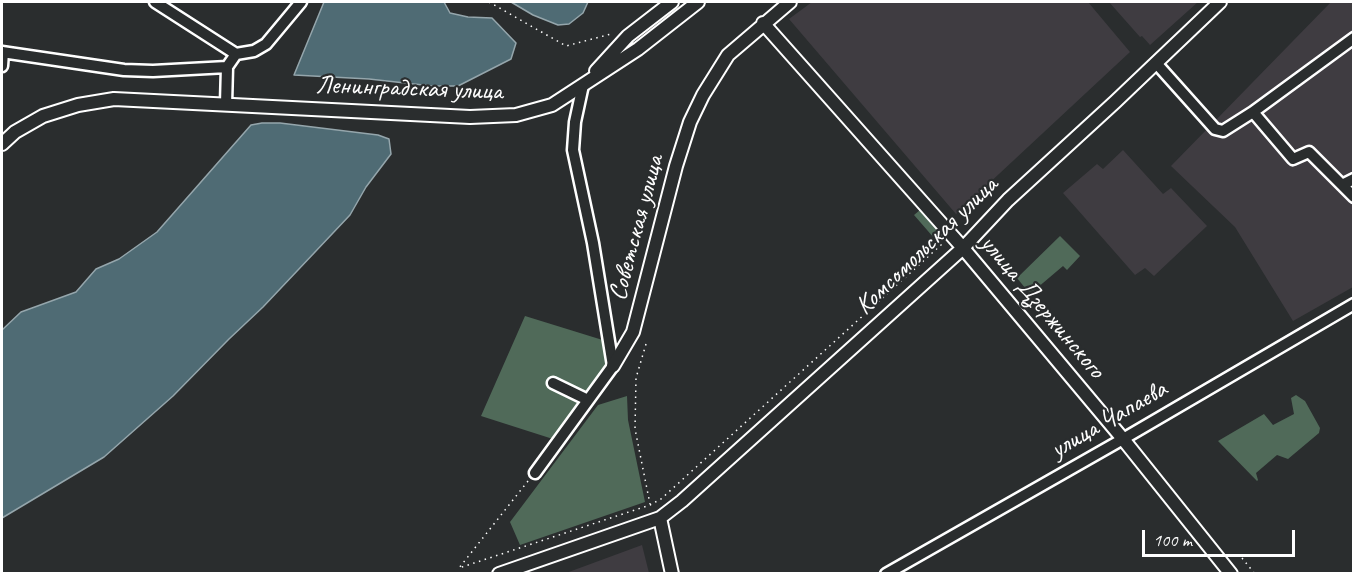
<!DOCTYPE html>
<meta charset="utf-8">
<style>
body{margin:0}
#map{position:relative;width:1355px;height:575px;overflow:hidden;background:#2a2d2e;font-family:Caveat,sans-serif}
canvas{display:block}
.frame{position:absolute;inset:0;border:3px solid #fff;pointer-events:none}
.scale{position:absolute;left:1142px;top:530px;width:153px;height:27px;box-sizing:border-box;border:3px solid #fff;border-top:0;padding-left:8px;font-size:18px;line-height:21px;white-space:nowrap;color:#fff;-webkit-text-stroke:4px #2a2d2e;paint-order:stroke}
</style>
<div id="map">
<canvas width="1355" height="575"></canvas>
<div class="frame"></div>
<div class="scale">100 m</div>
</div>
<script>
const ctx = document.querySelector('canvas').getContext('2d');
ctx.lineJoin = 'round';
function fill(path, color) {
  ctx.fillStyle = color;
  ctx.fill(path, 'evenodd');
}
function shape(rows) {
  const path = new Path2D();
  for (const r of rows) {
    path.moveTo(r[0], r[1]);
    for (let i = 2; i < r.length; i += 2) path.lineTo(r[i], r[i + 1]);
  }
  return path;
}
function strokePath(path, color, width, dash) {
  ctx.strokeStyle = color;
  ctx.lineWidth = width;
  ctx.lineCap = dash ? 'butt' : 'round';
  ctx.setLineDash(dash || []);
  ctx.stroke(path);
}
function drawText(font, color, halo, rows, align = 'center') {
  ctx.font = font + ' Caveat,sans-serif';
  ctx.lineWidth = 4.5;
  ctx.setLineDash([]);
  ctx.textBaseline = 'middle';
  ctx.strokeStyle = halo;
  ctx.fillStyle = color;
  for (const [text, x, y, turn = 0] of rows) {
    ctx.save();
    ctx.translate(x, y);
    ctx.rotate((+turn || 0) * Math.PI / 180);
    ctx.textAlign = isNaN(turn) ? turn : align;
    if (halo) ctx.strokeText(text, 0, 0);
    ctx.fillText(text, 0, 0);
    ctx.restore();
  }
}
fill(shape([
 [812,2,1088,2,1130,52,956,214,789,19],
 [1109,2,1198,2,1150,45,1142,36,1140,37],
 [1331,2,1353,2,1353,287,1293,321,1235,227,1171,166],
 [1123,150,1163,194,1171,188,1207,226,1154,276,1145,268,1135,275,1063,193,1097,164,1103,169],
 [642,545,649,573,566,573]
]), '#3f3c41');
fill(shape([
 [920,210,940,233,934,238,914,215],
 [1060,236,1080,256,1067,270,1063,266,1030,294,1017,278],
 [525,316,622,346,556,440,481,416],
 [1296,395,1305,401,1320,428,1319,433,1288,459,1277,455,1256,473,1258,480,1257,481,1218,441,1264,414,1273,425,1294,414,1291,398],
 [627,396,628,420,645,502,520,545,510,522,598,405]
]), '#506a59');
const water = shape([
 [324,2,444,2,450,13,468,17,492,18,516,43,511,59,458,86,432,86,369,79,294,75,324,2],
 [511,2,588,2,583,13,569,24,558,25,533,15,511,2],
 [262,123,280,123,378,135,389,139,391,154,366,187,350,215,263,307,229,339,173,396,104,457,2,518,2,330,21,312,76,292,96,269,119,259,157,232,251,125,262,123]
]);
fill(water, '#4f6b74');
strokePath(water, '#95a6ac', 1.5);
const minor = shape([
 [155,2,236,54,227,67],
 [2,52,124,70,153,71,227,67,226,104],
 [236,54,254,51,266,44,301,2],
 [1156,63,1215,129,1223,131,1253,112,1293,159,1309,152,1354,197],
 [2,66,3,52],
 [1253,112,1354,38],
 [1342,185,1354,179],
 [553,383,588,400],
 [535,473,613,366,593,243,573,150,575,122,583,85],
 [886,574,1123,439,1354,304]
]);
const major = shape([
 [763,23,963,248,1123,439,1231,574],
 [596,71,628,36,672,2],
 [2,144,15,132,43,116,78,105,114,99,470,117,516,115,552,105,638,49,698,2],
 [613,366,633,332,676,166,690,122,703,95,728,55,790,2],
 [660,518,672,574],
 [499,574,660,518,682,501,963,248,1008,200,1115,102,1220,2]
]);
strokePath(minor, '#fff', 15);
strokePath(major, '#fff', 16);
strokePath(shape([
 [489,2,566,46,611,34],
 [646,344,636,378,635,429,650,504],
 [528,481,459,568,650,505,661,499,942,244],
 [1242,558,1255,574]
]), '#fff', 1.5, [1.5, 4.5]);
strokePath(minor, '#2a2d2e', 10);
strokePath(major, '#2a2d2e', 12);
drawText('26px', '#fff', '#2a2d2e', [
 ["Ленинградская улица",409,89,2],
 ["Советская улица",637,228,-75],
 ["Комсомольская улица",927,246,-44],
 ["улица Дзержинского",1042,307,50],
 ["улица Чапаева",1109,420,-30]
]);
</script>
